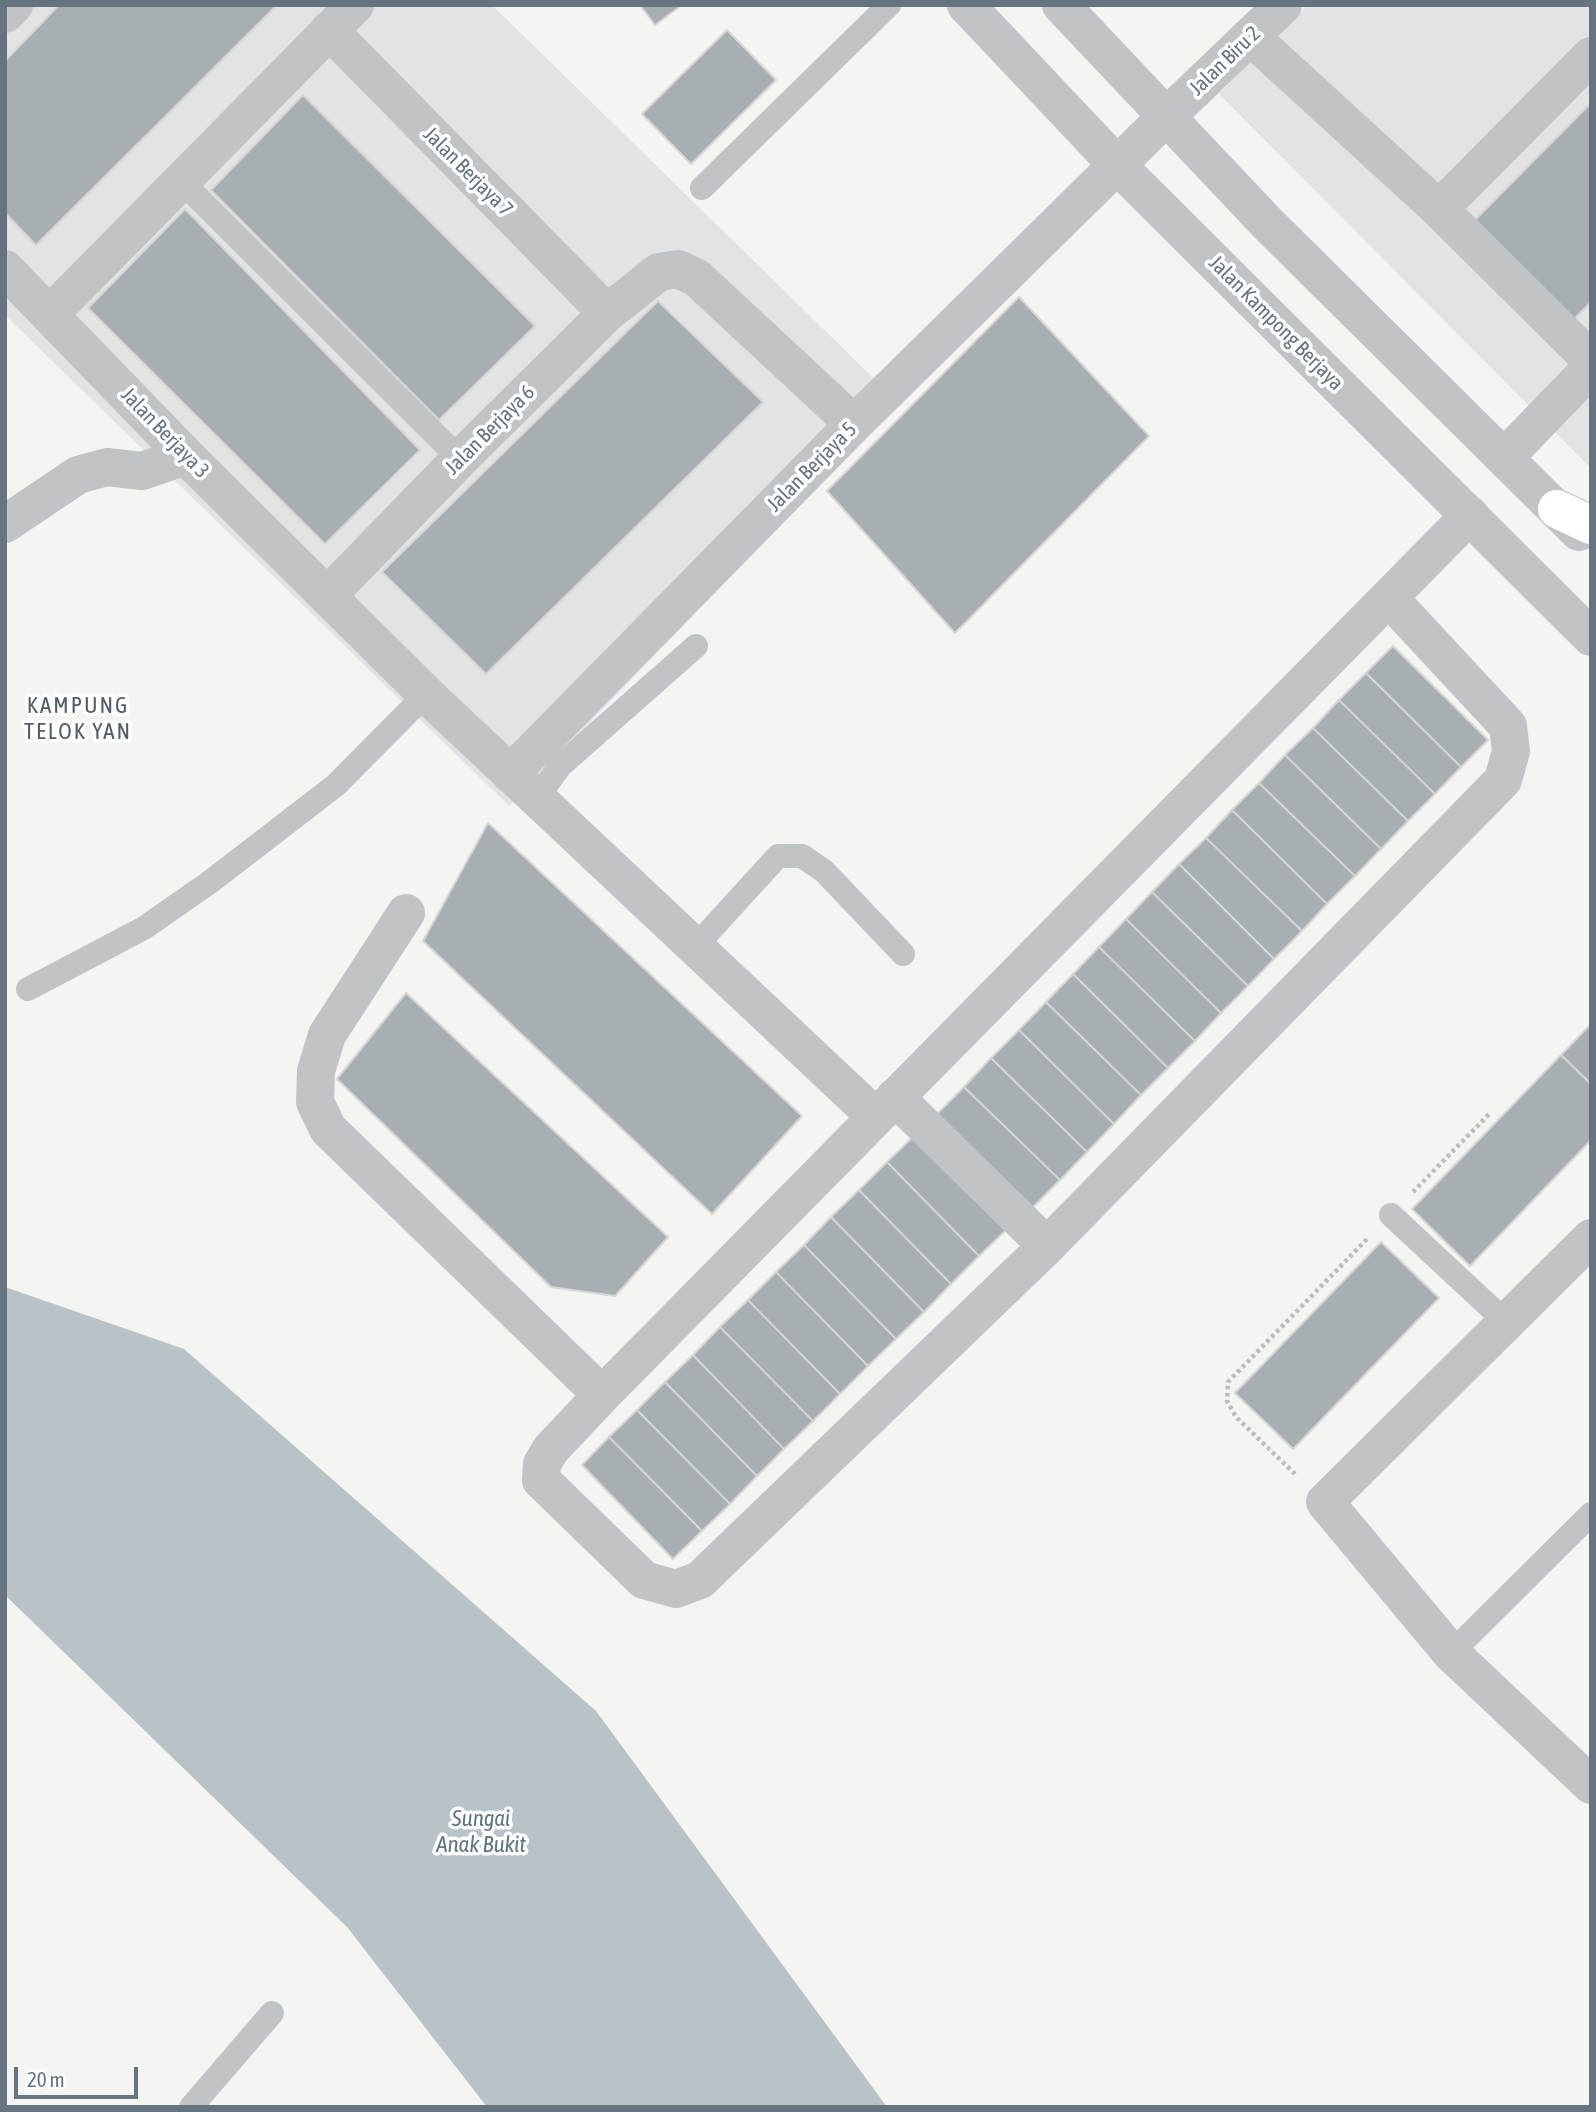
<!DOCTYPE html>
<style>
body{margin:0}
#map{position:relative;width:1596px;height:2112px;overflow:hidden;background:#f4f4f1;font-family:"Asap Condensed",sans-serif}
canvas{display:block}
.frame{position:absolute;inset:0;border:7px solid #657480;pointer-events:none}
.scale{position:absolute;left:14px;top:2067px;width:124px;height:32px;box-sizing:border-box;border:4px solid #657480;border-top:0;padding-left:9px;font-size:21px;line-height:24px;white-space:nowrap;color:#657480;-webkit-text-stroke:5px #fff;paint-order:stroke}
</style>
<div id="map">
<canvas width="1596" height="2112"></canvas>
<div class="frame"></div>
<div class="scale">20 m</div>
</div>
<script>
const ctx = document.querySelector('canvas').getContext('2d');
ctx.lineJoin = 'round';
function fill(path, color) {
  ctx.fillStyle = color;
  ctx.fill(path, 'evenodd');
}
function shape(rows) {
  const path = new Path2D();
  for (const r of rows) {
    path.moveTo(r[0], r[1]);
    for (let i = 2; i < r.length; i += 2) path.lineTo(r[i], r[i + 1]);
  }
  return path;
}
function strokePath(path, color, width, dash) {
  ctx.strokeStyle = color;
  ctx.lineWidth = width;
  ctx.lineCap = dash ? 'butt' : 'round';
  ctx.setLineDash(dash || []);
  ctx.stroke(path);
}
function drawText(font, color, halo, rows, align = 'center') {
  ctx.font = font + ' "Asap Condensed",sans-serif';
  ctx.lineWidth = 7;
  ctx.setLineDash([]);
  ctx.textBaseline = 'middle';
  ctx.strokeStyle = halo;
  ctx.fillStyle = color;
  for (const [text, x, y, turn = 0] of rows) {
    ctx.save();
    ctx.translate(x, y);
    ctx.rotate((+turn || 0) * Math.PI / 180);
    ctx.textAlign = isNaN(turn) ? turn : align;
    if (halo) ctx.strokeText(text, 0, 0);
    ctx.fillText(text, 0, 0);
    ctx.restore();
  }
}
fill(shape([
 [5,5,492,5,899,403,509,806,5,315],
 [1307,5,1591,5,1591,468,1219,94]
]), '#e2e3e2');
fill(shape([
 [5,1287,184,1349,596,1711,887,2107,487,2107,347,1927,5,1595]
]), '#b7c3c7');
const building = shape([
 [59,5,277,5,36,245,5,213,5,61,59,5],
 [640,5,682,5,655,25,640,5],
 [727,30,776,80,691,164,642,114,727,30],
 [303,95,535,326,439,420,211,190,303,95],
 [1591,103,1591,302,1570,323,1471,224,1591,103],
 [185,209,420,450,325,544,88,308,185,209],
 [1019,297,1149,436,955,633,827,491,1019,297],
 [658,301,763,402,486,674,382,572,658,301],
 [1393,646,1488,740,1461,767,1366,673,1393,646],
 [1366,673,1461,767,1435,794,1339,700,1366,673],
 [1339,700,1435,794,1408,821,1313,728,1339,700],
 [1313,728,1408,821,1381,849,1285,755,1313,728],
 [1285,755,1381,849,1355,876,1259,783,1285,755],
 [1259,783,1355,876,1327,904,1232,810,1259,783],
 [1232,810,1327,904,1302,931,1206,838,1232,810],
 [488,823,802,1116,712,1214,423,941,488,823],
 [1206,838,1302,931,1274,959,1179,864,1206,838],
 [1179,864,1274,959,1248,986,1152,892,1179,864],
 [1152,892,1248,986,1221,1013,1126,919,1152,892],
 [1126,919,1221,1013,1195,1041,1099,947,1126,919],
 [1099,947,1195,1041,1168,1068,1073,974,1099,947],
 [1073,974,1168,1068,1141,1095,1046,1002,1073,974],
 [406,993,668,1237,615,1296,551,1287,337,1079,406,993],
 [1046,1002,1141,1095,1114,1124,1019,1030,1046,1002],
 [1591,1024,1591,1084,1561,1055,1591,1024],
 [1019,1030,1114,1124,1087,1152,991,1058,1019,1030],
 [1561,1055,1591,1084,1591,1140,1470,1266,1412,1209,1561,1055],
 [991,1058,1087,1152,1060,1180,964,1087,991,1058],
 [964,1087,1060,1180,1032,1208,937,1114,964,1087],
 [915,1135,1007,1229,979,1256,887,1162,915,1135],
 [887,1162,979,1256,951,1284,859,1190,887,1162],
 [859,1190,951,1284,924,1312,831,1217,859,1190],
 [831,1217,924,1312,896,1339,804,1245,831,1217],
 [1381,1242,1439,1298,1293,1449,1235,1393,1381,1242],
 [804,1245,896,1339,868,1366,776,1272,804,1245],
 [776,1272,868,1366,840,1394,748,1300,776,1272],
 [748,1300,840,1394,813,1421,720,1327,748,1300],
 [720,1327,813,1421,784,1449,693,1355,720,1327],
 [693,1355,784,1449,757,1476,665,1382,693,1355],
 [665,1382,757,1476,730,1504,637,1410,665,1382],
 [637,1410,730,1504,702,1531,609,1437,637,1410],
 [609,1437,702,1531,673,1559,582,1465,609,1437]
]);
fill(building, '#a7afb3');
strokePath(building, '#d6d6d4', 2);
const primary = shape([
 [1557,509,1591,525]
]);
strokePath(primary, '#b3b7ba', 40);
strokePath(shape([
 [1413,1192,1491,1112],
 [1295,1474,1236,1417,1227,1401,1228,1382,1368,1238]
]), '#babcbe', 4.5, [3.5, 3.5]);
strokePath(shape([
 [181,181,460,459],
 [702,188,889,5],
 [537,798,560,766,696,646],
 [694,948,778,856,802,856,824,871,903,954],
 [28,989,144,928,210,882,336,785,426,694],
 [1391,1215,1506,1322],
 [1451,1653,1591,1514],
 [191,2107,272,2013]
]), '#c0c4c7', 24);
strokePath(shape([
 [5,14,14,5],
 [329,30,607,313],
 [1251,37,1439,209,1591,360],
 [1166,117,1283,5],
 [1439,209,1591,56],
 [5,269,186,456,426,694,876,1117],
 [50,314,355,5],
 [1505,457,1591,368],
 [5,524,78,475,107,467,142,471,186,456],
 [328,595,460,459,607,313,659,272,678,269,697,278,854,424],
 [1389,598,1508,726,1511,751,1503,780,1047,1246,700,1580,676,1589,644,1580,541,1480,542,1464,551,1449,602,1395,1470,515],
 [510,774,854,424,1117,165],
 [406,913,327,1035,316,1071,315,1102,328,1129,602,1395],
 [895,1097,1047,1246],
 [1591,1238,1325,1502,1451,1653,1591,1785]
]), '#c0c4c7', 38);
strokePath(shape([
 [966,5,1117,165,1591,637],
 [1061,5,1267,223,1579,532],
 [1117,165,1166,117]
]), '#c0c4c7', 38);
strokePath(primary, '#fff', 38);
drawText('21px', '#657480', '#fff', [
 ["Jalan Biru 2",1225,61,-44],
 ["Jalan Berjaya 7",468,172,45],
 ["Jalan Kampong Berjaya",1276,323,45],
 ["Jalan Berjaya 6",490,430,-45],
 ["Jalan Berjaya 3",165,433,46],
 ["Jalan Berjaya 5",812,467,-45]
]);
ctx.letterSpacing = '2px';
drawText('23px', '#535d65', '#fff', [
 ["KAMPUNG",78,706],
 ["TELOK YAN",78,732]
]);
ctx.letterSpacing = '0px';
drawText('italic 23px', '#61767d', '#fff', [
 ["Sungai",481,1819],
 ["Anak Bukit",481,1845]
]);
</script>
